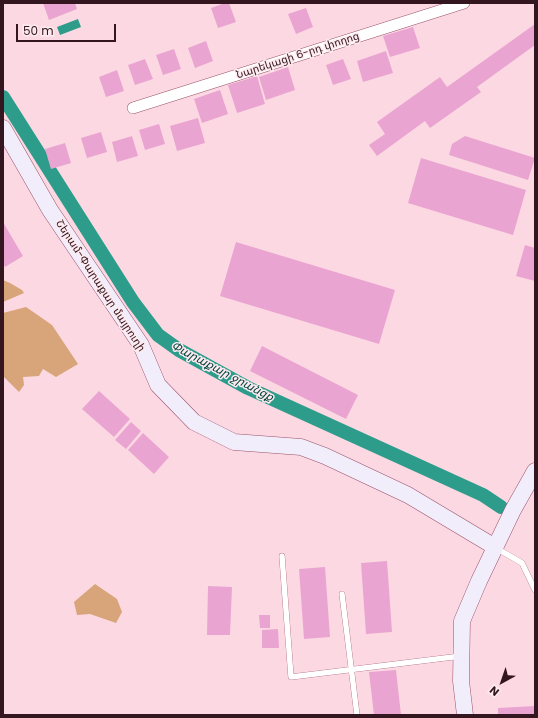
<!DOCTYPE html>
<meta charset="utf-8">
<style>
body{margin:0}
#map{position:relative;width:538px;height:718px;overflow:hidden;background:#fcd9e2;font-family:Poppins,sans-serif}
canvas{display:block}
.frame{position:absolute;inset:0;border:4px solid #341620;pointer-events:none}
.north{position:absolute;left:482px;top:662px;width:40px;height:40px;-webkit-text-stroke:3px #fdebf0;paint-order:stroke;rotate:220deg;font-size:11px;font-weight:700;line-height:16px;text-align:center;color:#341620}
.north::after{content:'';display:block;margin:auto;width:14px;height:18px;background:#341620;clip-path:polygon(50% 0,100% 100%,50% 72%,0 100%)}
.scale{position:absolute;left:16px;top:24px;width:100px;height:18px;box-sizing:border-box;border:2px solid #341620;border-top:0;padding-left:5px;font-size:12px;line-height:14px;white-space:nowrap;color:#341620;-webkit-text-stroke:3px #fdebf0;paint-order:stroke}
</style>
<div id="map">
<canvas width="538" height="718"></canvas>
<div class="frame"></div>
<div class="north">N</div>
<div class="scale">50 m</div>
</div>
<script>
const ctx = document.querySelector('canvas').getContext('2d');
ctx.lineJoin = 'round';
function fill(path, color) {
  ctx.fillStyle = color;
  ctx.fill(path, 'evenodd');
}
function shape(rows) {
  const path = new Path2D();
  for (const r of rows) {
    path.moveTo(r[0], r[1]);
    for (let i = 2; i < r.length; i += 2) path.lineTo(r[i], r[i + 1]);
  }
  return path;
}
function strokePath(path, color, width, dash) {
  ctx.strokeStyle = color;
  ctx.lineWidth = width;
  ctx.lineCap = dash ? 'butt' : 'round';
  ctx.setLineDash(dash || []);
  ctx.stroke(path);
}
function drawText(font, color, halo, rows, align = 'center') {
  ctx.font = font + ' Poppins,"Noto Sans Armenian",sans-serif';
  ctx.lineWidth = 3;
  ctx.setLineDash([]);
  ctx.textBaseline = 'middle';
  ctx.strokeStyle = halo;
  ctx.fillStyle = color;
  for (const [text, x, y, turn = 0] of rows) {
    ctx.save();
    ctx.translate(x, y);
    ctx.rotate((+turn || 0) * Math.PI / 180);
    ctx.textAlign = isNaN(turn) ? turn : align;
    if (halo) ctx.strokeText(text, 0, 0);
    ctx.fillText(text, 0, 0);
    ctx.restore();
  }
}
fill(shape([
 [3,280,10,283,22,290,24,293,3,302],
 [26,307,52,325,78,364,56,377,43,369,39,376,23,377,24,385,19,392,3,376,3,313],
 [95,584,117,599,122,612,116,623,90,614,77,615,74,602]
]), '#d8a479');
fill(shape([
 [78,19,81,27,60,35,57,27]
]), '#2d9c8b');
strokePath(shape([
 [3,97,133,302,158,335,179,350,248,388,483,495,501,507]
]), '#2d9c8b', 14);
fill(shape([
 [43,3,75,3,77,9,49,20],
 [225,3,229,3,236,22,218,28,211,8],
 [306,8,313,27,296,34,288,14],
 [535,24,535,45,477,87,481,92,430,128,425,121,377,156,369,145,385,134,377,122,440,77,447,87],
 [413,27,420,48,390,57,383,36],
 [206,41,213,61,195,68,188,48],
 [174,49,181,69,163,75,156,55],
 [386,51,393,73,363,82,357,61],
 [145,59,153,79,135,85,128,65],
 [343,59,351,79,333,85,326,65],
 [288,67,295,90,266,100,259,77],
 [117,70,124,91,106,97,99,77],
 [257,76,265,104,237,113,228,85],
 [220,90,228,114,202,123,194,99],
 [198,118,205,143,177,151,170,126],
 [159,124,165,144,145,150,139,130],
 [101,132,107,152,87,158,81,138],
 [132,136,138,156,117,162,112,142],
 [465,136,535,158,528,180,449,155,452,144],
 [65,143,71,163,51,169,45,149],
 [421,158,526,190,513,235,408,203],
 [3,222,23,256,5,267,3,263],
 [236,242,395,290,379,344,220,296],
 [525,245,535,248,535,281,516,276],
 [262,346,358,395,346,419,250,371],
 [99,391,130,419,114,437,82,409],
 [131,422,141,431,126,449,115,440],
 [143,433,169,457,154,474,128,450],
 [387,561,392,632,366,634,361,563],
 [325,567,330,637,304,639,299,569],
 [208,586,232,587,230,635,207,635],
 [259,615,270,615,270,628,260,628],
 [278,629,279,648,262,648,262,630],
 [396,670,401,715,374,715,369,672],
 [535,706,535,715,498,715,498,708]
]), '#eaa4d1');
const lane = shape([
 [496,548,522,563,535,590],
 [282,556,291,677,461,656],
 [342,594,357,715]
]);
const street = shape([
 [133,108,464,3]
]);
const secondary = shape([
 [3,128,50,210,141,345,158,385,194,422,234,442,301,447,325,456,408,495,495,547],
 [465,715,461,681,462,621,479,581,513,510,535,471]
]);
strokePath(lane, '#9b5169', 6);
strokePath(street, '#9b5169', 12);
strokePath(secondary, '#9b5169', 17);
strokePath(lane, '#fff', 5.5);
strokePath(street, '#fff', 11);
strokePath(secondary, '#f2edfb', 16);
drawText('11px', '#341620', '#fdebf0', [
 ["Նարեկացի 6-րդ փողոց",298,56,-18],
 ["Շերամ-Փարաքար մայրուղի",100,286,57]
]);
drawText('italic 12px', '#00433b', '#fdebf0', [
 ["Փարաքար ջրանցք",222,372,28]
]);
</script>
